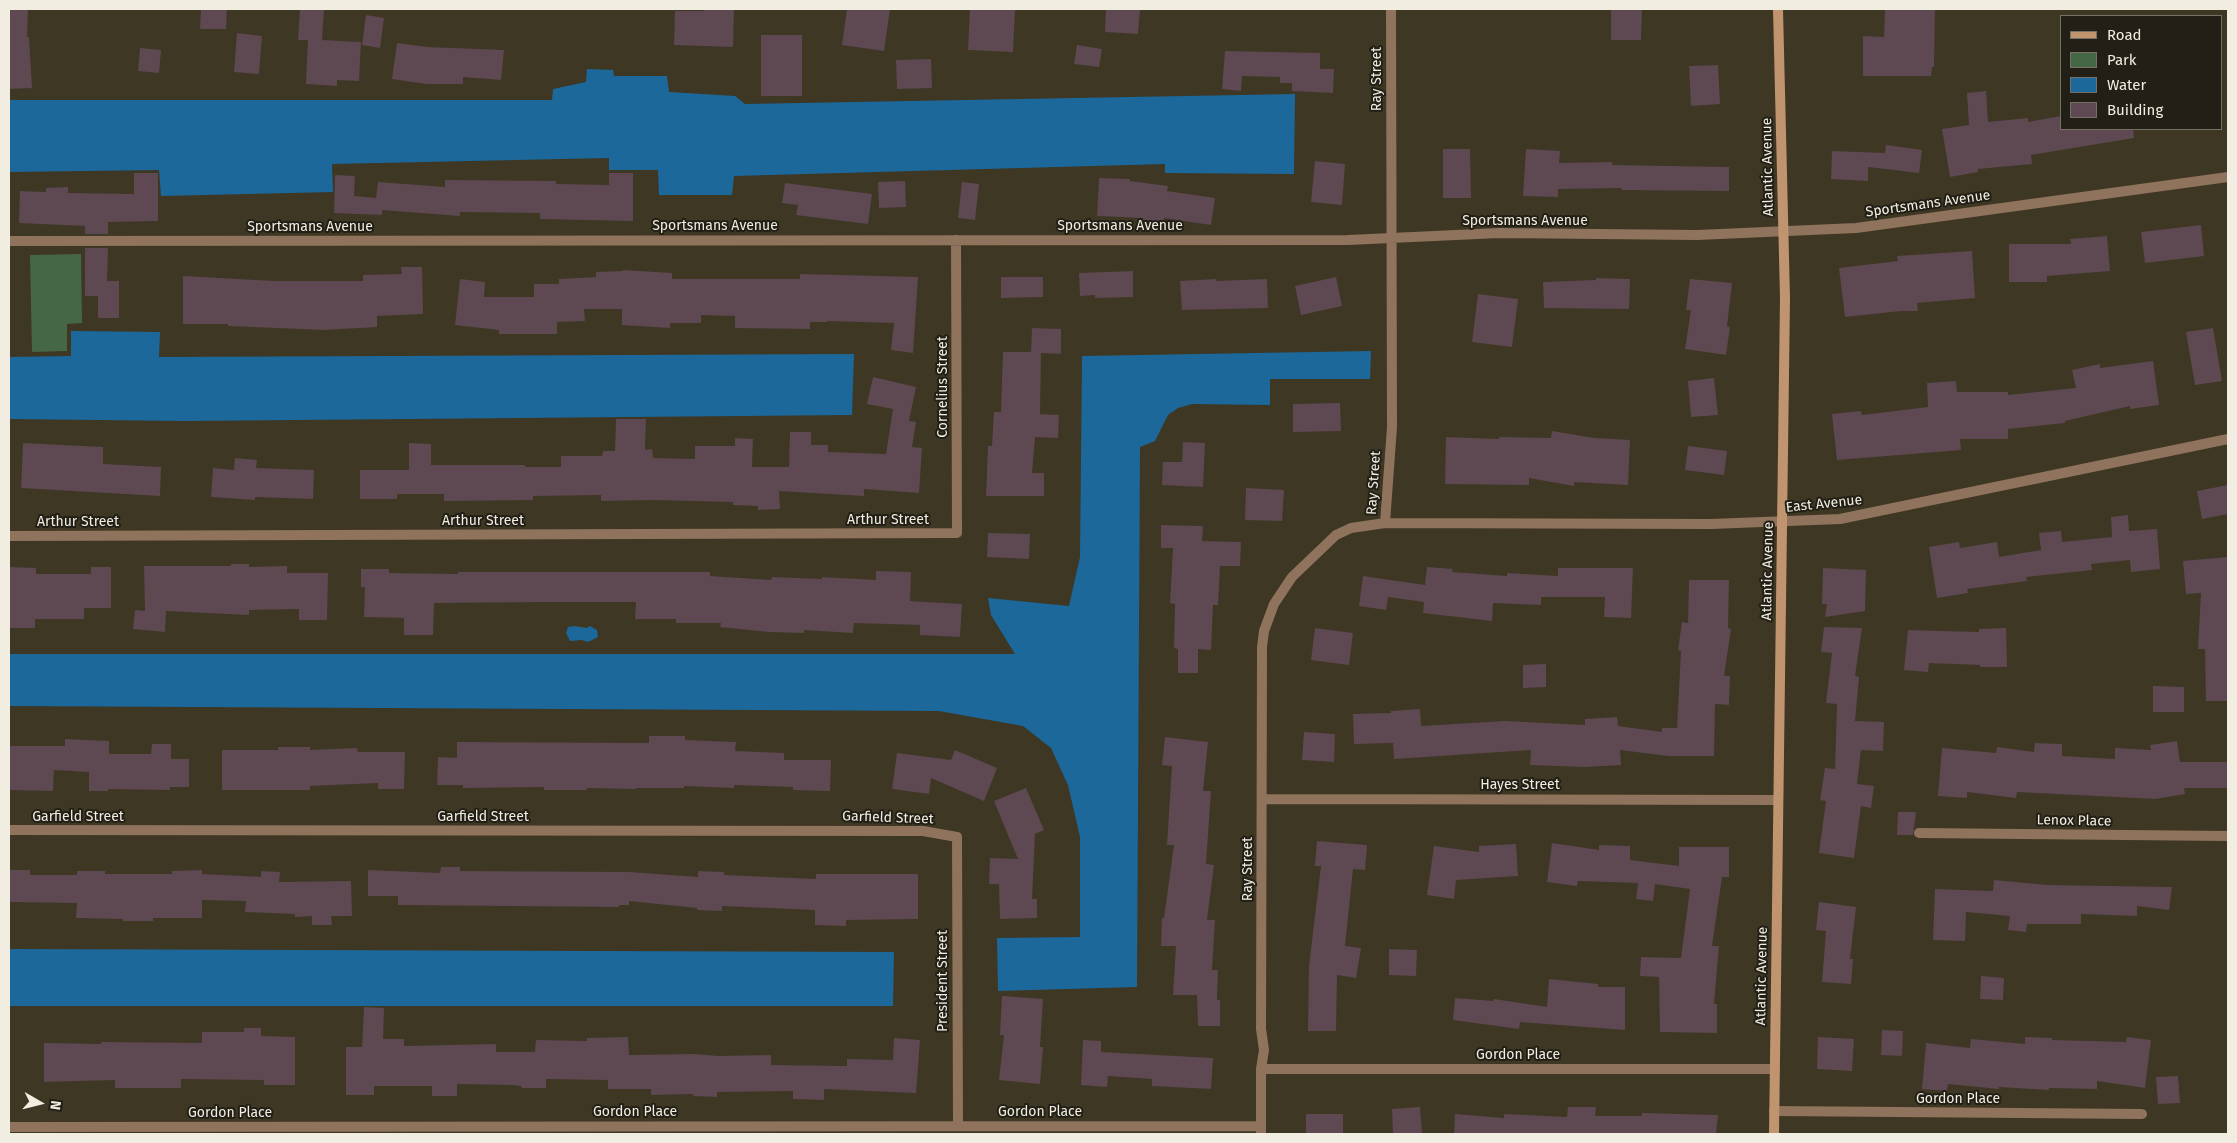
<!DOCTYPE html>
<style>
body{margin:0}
#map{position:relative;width:2237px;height:1143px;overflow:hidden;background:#3e3723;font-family:"Fira Sans",sans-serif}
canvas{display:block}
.frame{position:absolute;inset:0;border:10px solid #f1ede1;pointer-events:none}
.legend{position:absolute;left:2060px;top:15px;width:162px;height:115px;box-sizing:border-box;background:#221f16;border:1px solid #757167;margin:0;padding:6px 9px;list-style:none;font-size:15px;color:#f1ede1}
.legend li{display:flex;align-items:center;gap:10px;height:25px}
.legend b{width:25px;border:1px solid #757167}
.north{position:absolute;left:15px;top:1078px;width:50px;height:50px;-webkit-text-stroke:4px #221f16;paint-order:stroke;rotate:98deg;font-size:14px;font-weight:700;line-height:20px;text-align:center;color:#f1ede1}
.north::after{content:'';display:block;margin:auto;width:18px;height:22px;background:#f1ede1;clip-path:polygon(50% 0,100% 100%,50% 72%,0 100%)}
</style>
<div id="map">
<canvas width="2237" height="1143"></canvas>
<div class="frame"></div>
<ul class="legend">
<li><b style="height:6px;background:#c0946f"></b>Road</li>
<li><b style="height:14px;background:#456745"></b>Park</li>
<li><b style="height:14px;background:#1c689b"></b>Water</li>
<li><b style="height:14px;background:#5e4852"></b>Building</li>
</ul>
<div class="north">N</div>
</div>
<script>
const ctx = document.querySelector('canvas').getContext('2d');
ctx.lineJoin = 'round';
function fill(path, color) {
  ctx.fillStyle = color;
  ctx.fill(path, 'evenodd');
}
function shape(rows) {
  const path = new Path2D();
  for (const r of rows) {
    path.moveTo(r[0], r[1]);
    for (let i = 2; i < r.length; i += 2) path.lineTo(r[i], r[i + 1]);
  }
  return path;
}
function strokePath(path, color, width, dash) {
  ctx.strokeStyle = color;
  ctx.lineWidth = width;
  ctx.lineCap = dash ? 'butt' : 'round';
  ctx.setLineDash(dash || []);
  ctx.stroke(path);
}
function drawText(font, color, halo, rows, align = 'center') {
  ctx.font = font + ' "Fira Sans",sans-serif';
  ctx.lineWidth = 4;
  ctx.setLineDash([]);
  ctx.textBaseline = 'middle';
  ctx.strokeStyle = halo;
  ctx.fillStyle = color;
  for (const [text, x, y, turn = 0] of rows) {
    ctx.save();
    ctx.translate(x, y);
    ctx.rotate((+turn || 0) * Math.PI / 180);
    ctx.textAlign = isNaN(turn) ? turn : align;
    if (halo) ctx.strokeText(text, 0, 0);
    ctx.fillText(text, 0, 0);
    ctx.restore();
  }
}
fill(shape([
 [81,254,82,323,67,324,67,351,32,352,30,255]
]), '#456745');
fill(shape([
 [587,69,613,70,614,76,667,76,669,92,735,96,745,104,1295,94,1294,174,1165,173,1165,164,734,176,732,195,659,195,658,170,609,170,609,158,332,164,333,192,161,196,159,170,9,172,9,100,552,100,553,89,586,82],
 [71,331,160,332,159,357,854,354,852,415,186,421,9,419,9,357,71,356],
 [1371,351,1370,379,1270,379,1270,405,1192,404,1178,408,1168,415,1155,441,1140,447,1137,987,998,991,997,938,1080,937,1080,837,1068,785,1051,748,1023,726,939,711,9,706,9,654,1015,654,991,615,988,598,1069,606,1080,557,1082,356],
 [574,626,587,628,590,626,597,630,598,637,588,642,582,640,570,641,566,633,568,627],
 [9,949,894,952,893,1006,9,1006]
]), '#1c689b');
fill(shape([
 [9,9,28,9,27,37,29,37,32,88,9,89],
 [201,9,227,9,226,29,200,29],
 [300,9,324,9,322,40,361,42,359,81,337,80,337,86,306,84,308,40,298,40],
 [705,9,734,9,733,47,674,45,675,11,704,11],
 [847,9,890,9,884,51,842,45],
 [970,9,1015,9,1013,52,968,50],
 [1106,9,1140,9,1138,34,1105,32],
 [1611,9,1642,9,1641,40,1611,40],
 [1885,9,1935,9,1934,67,1932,67,1931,76,1863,76,1863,36,1884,37],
 [366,15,384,18,380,48,362,45],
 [237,33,262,36,259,74,234,72],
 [761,35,802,35,802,96,761,96],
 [397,43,427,47,504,50,501,80,463,77,463,84,426,84,392,79],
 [1077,45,1102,49,1099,67,1074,64],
 [140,48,161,50,159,73,138,71],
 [1225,51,1320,53,1320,69,1334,69,1333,93,1292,91,1292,83,1280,83,1280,77,1242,76,1241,91,1222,89],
 [931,59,932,88,897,89,896,60],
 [1718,65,1720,104,1691,106,1689,66],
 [1986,91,1988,122,2028,118,2028,122,2061,116,2061,129,2133,129,2134,138,2031,155,2032,164,1978,169,1978,172,1950,177,1942,129,1969,125,1967,93],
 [1886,145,1922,150,1919,173,1868,167,1868,181,1831,179,1832,151,1885,153],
 [1443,149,1470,149,1471,198,1443,198],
 [1526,149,1560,151,1559,163,1612,162,1612,165,1729,167,1729,191,1621,190,1622,188,1558,189,1558,197,1523,196],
 [1315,161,1345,164,1342,205,1311,202],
 [134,173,158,173,158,221,108,222,108,234,85,234,85,226,19,223,20,191,46,192,46,188,68,187,68,193,134,194],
 [609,173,633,173,633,221,540,219,540,213,460,212,460,216,382,210,382,215,334,213,335,175,355,176,354,196,376,198,378,182,445,187,445,180,556,181,556,184,609,185],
 [1099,178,1130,179,1130,181,1168,186,1167,191,1215,198,1211,225,1164,218,1164,222,1143,220,1143,218,1097,216],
 [905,181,906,207,879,208,878,182],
 [962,182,979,184,975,220,958,218],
 [785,183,872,194,868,224,796,215,798,205,782,203],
 [2201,225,2204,256,2145,263,2141,232],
 [2107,236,2110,271,2047,276,2047,282,2009,282,2009,244,2071,244,2070,239],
 [85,248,108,248,107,281,119,281,119,318,98,318,98,296,85,296],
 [1972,251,1975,298,1917,303,1918,311,1901,311,1845,317,1839,268,1898,261,1897,256],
 [401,267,422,267,423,314,377,316,377,327,324,330,228,326,228,324,183,324,183,276,275,281,363,281,363,275,402,274],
 [623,270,672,273,672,279,800,279,800,274,918,277,913,353,891,350,894,323,827,321,827,322,810,322,810,329,735,328,735,316,701,315,701,323,670,323,670,328,622,325,622,309,584,309,585,321,557,322,557,334,499,334,499,330,455,325,460,279,485,282,484,297,534,297,534,284,559,284,559,279,596,277,596,272,623,271],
 [1133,271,1133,297,1095,298,1095,295,1080,296,1079,273],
 [1001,277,1043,277,1043,297,1001,298],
 [1336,277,1342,306,1301,315,1295,286],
 [1596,278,1630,279,1629,309,1544,308,1543,282,1596,280],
 [1216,279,1216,281,1267,279,1268,308,1182,310,1180,281],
 [1690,279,1732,283,1727,326,1730,327,1726,355,1685,349,1691,310,1686,310],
 [1478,294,1518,299,1512,347,1472,342],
 [1032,328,1061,329,1061,354,1041,353,1040,414,1059,415,1058,438,1035,437,1032,473,1044,473,1044,496,986,496,988,446,992,446,994,412,1001,412,1003,352,1031,352],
 [2213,328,2222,381,2195,385,2186,332],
 [2153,361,2159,405,2130,409,2130,406,2065,421,2065,423,2008,429,2008,439,1960,439,1961,450,1837,460,1832,414,1861,411,1862,415,1928,407,1927,383,1956,381,1957,392,2008,392,2008,395,2076,388,2072,370,2100,364,2100,368],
 [873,377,916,387,909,421,916,422,912,447,922,448,919,493,864,489,864,496,779,491,780,509,758,510,758,506,733,505,733,502,653,500,601,501,601,495,533,496,533,500,444,501,444,494,397,494,397,499,360,499,360,470,409,470,409,443,431,444,431,465,525,465,525,467,561,467,561,456,602,456,603,451,615,451,616,419,646,419,645,450,652,449,653,458,695,459,695,446,735,446,735,438,753,439,752,467,789,467,790,432,811,432,811,445,828,445,828,452,886,454,893,409,867,404],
 [1714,378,1718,415,1691,417,1688,381],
 [1340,403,1341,431,1293,432,1293,404],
 [1552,431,1594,438,1630,440,1628,485,1574,482,1574,486,1529,478,1529,485,1445,484,1446,437,1499,439,1499,437,1551,438],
 [1183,442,1205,443,1203,487,1162,485,1163,462,1182,462],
 [23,443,103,447,103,464,161,467,160,496,21,488],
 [1688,446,1727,451,1724,475,1685,470],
 [235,458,257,460,256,468,314,470,313,499,255,497,255,500,211,497,213,468,234,470],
 [2228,485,2228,514,2202,519,2197,491],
 [1246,488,1284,490,1282,521,1245,520],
 [2128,515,2129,531,2157,529,2160,569,2131,572,2130,560,2091,564,2092,570,2026,577,2027,581,1967,589,1968,593,1937,598,1929,547,1959,542,1960,548,1997,542,1999,557,2041,550,2039,533,2061,531,2062,542,2112,537,2111,517],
 [1161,525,1203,526,1202,541,1241,542,1240,566,1220,566,1218,605,1213,605,1211,650,1198,649,1198,673,1178,673,1178,649,1174,648,1175,604,1170,603,1173,548,1161,548],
 [988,533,1030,534,1029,559,987,557],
 [2228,557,2228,701,2206,701,2205,649,2198,649,2201,593,2186,594,2183,561],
 [231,564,249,564,249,567,287,566,287,573,328,573,327,620,299,620,299,609,249,610,249,615,166,611,165,632,133,629,135,610,145,611,144,566,231,566],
 [9,567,36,568,36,574,91,574,91,567,111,567,111,608,84,608,84,619,35,619,35,628,9,628],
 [1427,567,1453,569,1452,572,1507,576,1507,573,1558,576,1558,568,1633,568,1631,618,1604,617,1605,597,1541,597,1541,605,1493,603,1492,621,1423,613,1424,602,1388,597,1386,610,1359,606,1363,576,1425,585],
 [1823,568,1866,570,1865,611,1825,617,1827,604,1822,604],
 [361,569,389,569,389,573,458,574,458,572,710,572,710,576,771,580,772,577,822,579,822,577,876,580,876,571,911,572,910,601,962,604,960,637,920,635,920,625,854,623,853,633,804,630,804,633,769,632,720,627,721,623,676,623,676,619,635,619,636,602,551,602,434,603,433,635,404,635,404,618,364,617,365,587,361,587],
 [1689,580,1729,580,1728,628,1731,629,1724,676,1730,676,1729,705,1715,704,1714,756,1668,756,1620,750,1621,765,1585,767,1530,765,1531,750,1394,759,1393,743,1354,744,1353,714,1391,713,1391,711,1420,709,1421,726,1505,721,1585,725,1585,719,1617,717,1618,726,1662,732,1662,728,1677,728,1681,651,1678,650,1682,622,1688,623],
 [1824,627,1862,628,1855,676,1859,677,1855,721,1884,722,1883,751,1861,750,1857,784,1874,786,1871,808,1861,806,1854,858,1819,853,1826,801,1820,800,1825,768,1835,769,1837,704,1826,703,1832,653,1821,652],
 [1315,628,1353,633,1349,665,1311,660],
 [2006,628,2007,667,1980,667,1980,665,1929,663,1928,672,1904,670,1908,630,1979,632,1979,629],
 [1546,664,1546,687,1523,688,1523,665],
 [2153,686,2184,687,2184,712,2153,712],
 [1304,732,1335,734,1334,762,1302,760],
 [649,736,685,736,685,740,736,742,735,751,784,753,784,760,831,760,830,791,793,790,793,787,734,785,734,788,684,786,684,788,636,788,636,789,587,788,587,790,544,790,544,787,463,788,463,785,437,785,438,757,457,758,457,742,649,743],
 [1165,737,1208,742,1203,791,1211,791,1206,864,1214,865,1207,920,1215,920,1212,970,1218,970,1217,1000,1220,1000,1220,1026,1198,1026,1197,995,1173,995,1176,946,1161,946,1162,918,1164,918,1174,845,1167,845,1172,766,1162,765],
 [65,739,109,741,109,754,151,754,152,744,171,744,171,759,189,759,189,787,170,787,170,790,108,789,108,791,89,791,89,772,54,770,53,791,9,790,9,746,65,746],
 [2177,741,2180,762,2228,762,2228,788,2184,788,2185,794,2155,799,2017,792,2016,798,1967,792,1967,798,1938,796,1942,748,1996,753,1997,747,2034,752,2035,743,2062,744,2062,756,2115,759,2115,748,2151,750,2150,745],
 [278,747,310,747,310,750,357,748,358,752,405,752,404,789,378,789,378,783,310,786,310,790,222,790,222,750,278,750],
 [955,750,997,768,984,801,931,778,929,794,892,789,897,753,951,760],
 [1026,788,1044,830,1035,834,1032,899,1037,899,1037,918,1000,919,999,884,989,884,990,858,1018,859,994,801],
 [1898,812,1916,812,1913,835,1897,835],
 [1317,841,1367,845,1365,870,1353,869,1345,946,1361,948,1356,978,1337,975,1336,1031,1308,1031,1309,966,1321,866,1315,866],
 [1552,843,1599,850,1599,845,1630,846,1630,860,1679,866,1679,847,1729,847,1729,877,1722,877,1712,946,1719,946,1714,1004,1717,1004,1717,1033,1660,1032,1659,977,1640,976,1641,957,1681,958,1690,889,1655,884,1653,901,1636,899,1638,883,1578,881,1577,886,1547,882],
 [1516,844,1518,876,1456,880,1454,899,1427,895,1434,846,1479,852,1479,846],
 [441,867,460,867,460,871,629,872,698,877,698,871,724,872,724,875,816,879,816,874,918,874,918,919,846,920,846,926,815,925,815,910,722,906,722,911,697,910,697,908,629,901,629,905,619,905,619,907,398,905,398,896,368,896,368,870,440,873],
 [9,870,30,870,30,875,77,875,77,871,105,871,105,874,172,874,172,871,202,870,202,874,261,877,261,871,280,872,279,882,351,881,352,916,331,916,332,925,312,925,312,916,295,917,295,914,245,912,246,901,202,900,202,918,153,918,153,921,123,921,123,919,76,918,77,903,9,902],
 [1994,880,2047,885,2172,887,2169,910,2137,906,2137,916,2081,914,2081,924,2027,924,2026,932,2008,930,2010,916,1966,912,1965,941,1933,940,1935,889,1993,891],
 [1819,902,1856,907,1850,959,1853,959,1851,984,1822,982,1826,931,1816,930],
 [1389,949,1417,950,1416,976,1389,975],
 [1981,976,2004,978,2003,1000,1980,999],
 [1549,979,1598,984,1598,987,1625,987,1625,1030,1520,1022,1519,1029,1453,1020,1455,998,1493,1001,1494,999,1547,1007],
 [1002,996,1043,999,1040,1047,1043,1047,1040,1084,999,1080,1004,1035,1000,1035],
 [364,1007,384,1008,383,1039,404,1039,404,1046,496,1044,496,1052,535,1052,536,1040,587,1041,587,1038,628,1037,629,1055,695,1054,718,1056,771,1055,771,1065,847,1066,847,1059,893,1060,894,1038,920,1040,916,1093,824,1089,824,1100,793,1099,793,1091,717,1092,717,1097,693,1096,693,1094,651,1095,651,1089,608,1089,608,1080,546,1079,546,1088,522,1088,521,1086,513,1085,457,1084,457,1096,432,1096,432,1086,374,1086,374,1095,346,1095,346,1047,362,1047],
 [244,1028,261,1028,261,1036,295,1037,295,1085,264,1085,264,1080,181,1079,181,1088,115,1088,115,1080,44,1082,44,1043,101,1044,101,1042,202,1043,202,1032,244,1032],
 [1882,1030,1903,1031,1902,1056,1881,1055],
 [1818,1037,1854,1039,1852,1071,1817,1069],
 [2025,1037,2052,1038,2052,1040,2126,1042,2127,1037,2151,1040,2145,1088,2097,1081,2097,1089,2049,1088,2049,1090,1999,1087,1999,1089,1948,1084,1947,1091,1922,1089,1926,1043,1970,1048,1971,1039,2025,1044],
 [1083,1040,1101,1041,1101,1052,1213,1058,1211,1089,1152,1086,1152,1079,1108,1076,1107,1087,1081,1085],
 [2178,1076,2180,1103,2158,1104,2156,1077],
 [1420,1107,1422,1134,1393,1134,1392,1109],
 [1568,1107,1596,1107,1595,1116,1642,1116,1642,1113,1718,1115,1716,1134,1454,1134,1455,1114,1504,1118,1504,1114,1567,1117],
 [1306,1114,1343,1114,1343,1134,1306,1134]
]), '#5e4852');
strokePath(shape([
 [9,241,1348,240,1499,233,1697,235,1856,228,2228,177],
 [1385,523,1392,427,1391,9],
 [9,536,957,533,956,240],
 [1262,799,1778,800],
 [9,830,923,831,957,837,958,1126],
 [1919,833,2228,836],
 [1261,1069,1775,1069],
 [1774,1111,2142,1114],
 [9,1127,1261,1126],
 [1261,1134,1261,1069,1264,1050,1261,1029,1262,647,1264,631,1274,604,1292,577,1336,535,1351,528,1385,523,1711,524,1840,519,2228,439]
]), '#8f735c', 10);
strokePath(shape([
 [1774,1134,1785,298,1778,9]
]), '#c0946f', 10);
drawText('14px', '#f1ede1', '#221f16', [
 ["Ray Street",1377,79,-90],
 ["Atlantic Avenue",1768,167,-91],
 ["Sportsmans Avenue",1928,204,-8],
 ["Sportsmans Avenue",1525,221],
 ["Sportsmans Avenue",715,226],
 ["Sportsmans Avenue",1120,226],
 ["Sportsmans Avenue",310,227],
 ["Cornelius Street",943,387,-90],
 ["Ray Street",1374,483,-86],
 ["East Avenue",1824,504,-6],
 ["Arthur Street",888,520],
 ["Arthur Street",483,521],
 ["Arthur Street",78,522],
 ["Atlantic Avenue",1768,571,-89],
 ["Hayes Street",1520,785],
 ["Garfield Street",78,817],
 ["Garfield Street",483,817],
 ["Garfield Street",888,818,2],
 ["Lenox Place",2074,821,1],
 ["Ray Street",1248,869,-90],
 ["Atlantic Avenue",1762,976,-89],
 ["President Street",943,981,-90],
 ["Gordon Place",1518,1055],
 ["Gordon Place",1958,1099],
 ["Gordon Place",635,1112],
 ["Gordon Place",1040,1112],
 ["Gordon Place",230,1113]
]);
</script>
